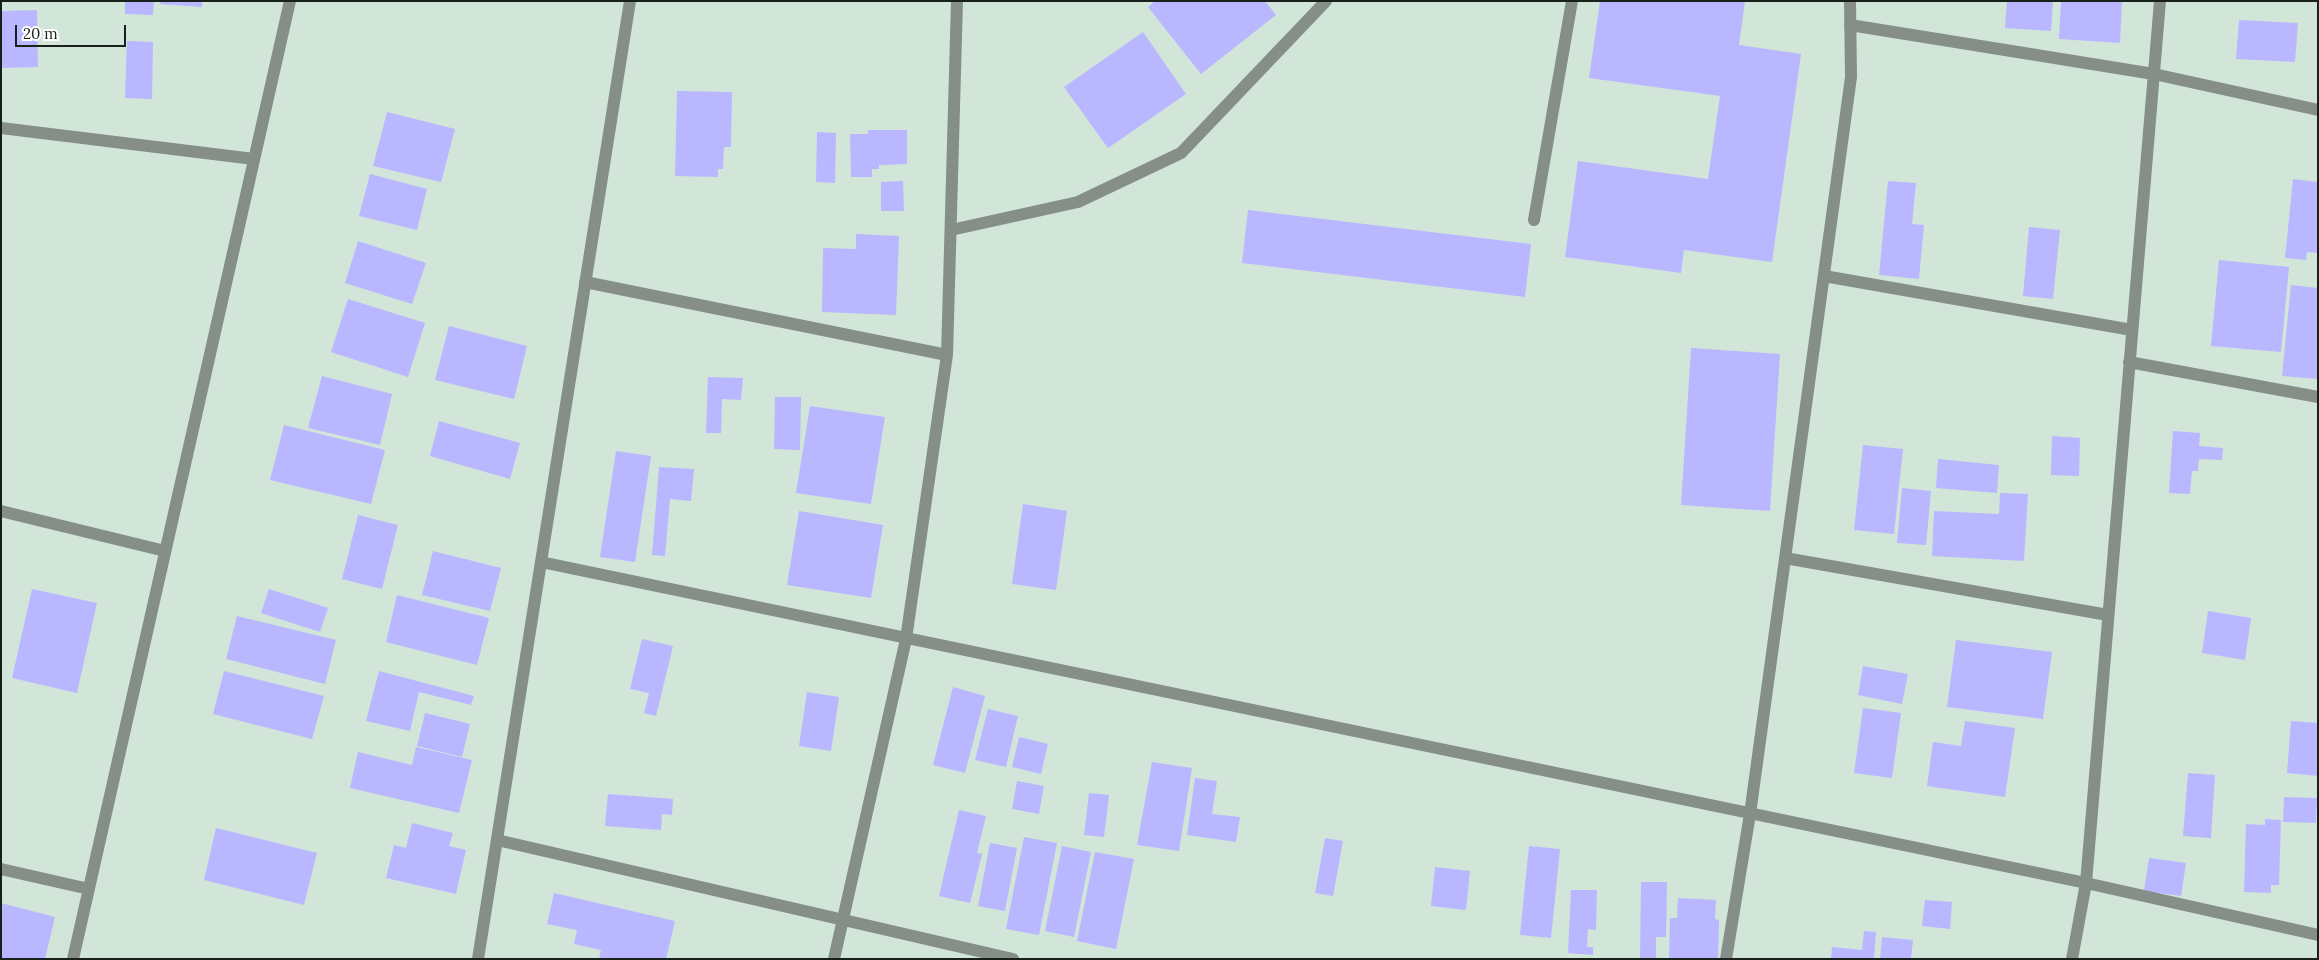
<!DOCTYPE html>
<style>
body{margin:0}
#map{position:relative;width:2319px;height:960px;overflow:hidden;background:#d1e6d8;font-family:Lora,serif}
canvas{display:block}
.frame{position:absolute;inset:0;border:2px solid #18201b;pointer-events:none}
.scale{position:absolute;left:15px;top:25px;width:111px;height:22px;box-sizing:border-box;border:2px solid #18201b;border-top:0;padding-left:6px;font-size:15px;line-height:18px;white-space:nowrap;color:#18201b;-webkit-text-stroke:4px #fff;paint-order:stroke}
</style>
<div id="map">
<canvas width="2319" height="960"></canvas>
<div class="frame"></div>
<div class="scale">20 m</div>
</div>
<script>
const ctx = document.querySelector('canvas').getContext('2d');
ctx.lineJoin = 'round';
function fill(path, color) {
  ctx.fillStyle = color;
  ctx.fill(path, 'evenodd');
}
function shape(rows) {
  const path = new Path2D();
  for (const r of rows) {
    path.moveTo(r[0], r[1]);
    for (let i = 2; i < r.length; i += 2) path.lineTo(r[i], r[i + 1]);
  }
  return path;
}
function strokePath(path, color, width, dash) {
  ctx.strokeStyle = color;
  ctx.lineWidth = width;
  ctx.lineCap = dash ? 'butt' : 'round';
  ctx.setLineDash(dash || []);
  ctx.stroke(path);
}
fill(shape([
 [125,1,154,1,153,15,125,14],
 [160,1,202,1,202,7,160,4],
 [1155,1,1265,1,1276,15,1201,74,1148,7],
 [1600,1,1745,1,1739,45,1801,54,1772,262,1684,250,1681,273,1565,257,1578,161,1708,179,1720,96,1589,78],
 [2007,1,2053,1,2051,31,2005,28],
 [2061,1,2122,1,2120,43,2059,39],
 [37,10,38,67,1,68,1,11],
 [2239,20,2298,23,2295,62,2236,59],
 [1143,32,1186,94,1108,148,1064,87],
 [127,41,153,42,152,99,125,98],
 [677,91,732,92,731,147,724,147,723,169,718,169,718,177,675,176],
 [387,112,455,129,441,182,373,166],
 [868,130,907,130,907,164,879,165,879,169,872,169,872,177,851,177,850,134,868,134],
 [817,132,836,133,835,183,816,182],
 [370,174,427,189,417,230,359,216],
 [2293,179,2318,182,2318,253,2307,252,2306,260,2285,258],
 [903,181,904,211,881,211,881,182],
 [1888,181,1916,183,1912,224,1924,225,1919,279,1879,275],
 [1248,210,1531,244,1525,297,1242,263],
 [2029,227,2060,230,2053,299,2023,296],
 [856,234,899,236,896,315,822,312,823,248,856,249],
 [358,241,426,263,412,304,345,283],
 [2219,260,2289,267,2281,352,2211,346],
 [2291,285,2318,288,2318,379,2282,376],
 [348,299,425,323,408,377,331,352],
 [449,326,527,346,514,399,435,380],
 [1691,348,1780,354,1770,511,1681,505],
 [322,376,392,394,380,445,308,428],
 [708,377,743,378,741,400,722,399,721,433,706,433],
 [775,397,801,397,800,450,774,449],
 [810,406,885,417,871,504,796,493],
 [439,421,520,443,510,479,430,456],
 [284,425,385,450,371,504,270,480],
 [2173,431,2200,433,2199,446,2223,448,2222,460,2199,459,2198,471,2192,471,2190,494,2169,493],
 [2052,436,2080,438,2079,476,2051,475],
 [1863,445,1903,449,1894,534,1854,530],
 [616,451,651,456,635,562,600,557],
 [1938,459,1999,465,1997,493,1936,488],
 [659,467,694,469,691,501,670,499,665,556,652,555],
 [1902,488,1931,491,1926,545,1897,543],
 [2000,493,2028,494,2024,561,1932,556,1934,511,1999,514],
 [1023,504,1067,511,1056,590,1012,584],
 [799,511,883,525,871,598,787,585],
 [358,515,398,525,382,589,342,579],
 [433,551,501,568,490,611,422,595],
 [32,589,97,603,77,693,12,678],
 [269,589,328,608,320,632,261,613],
 [397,595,489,618,477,665,386,642],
 [2208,611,2251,618,2245,660,2202,653],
 [237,616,336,640,325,684,226,659],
 [642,639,673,646,656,716,644,713,649,693,630,689],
 [1956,640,2052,652,2043,719,1947,707],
 [1863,666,1908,674,1902,704,1858,695],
 [224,671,324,696,312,739,213,714],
 [379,671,474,696,471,705,419,692,410,731,366,721],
 [953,687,985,696,965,773,933,765],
 [807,692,839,697,831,751,799,746],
 [1863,708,1901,713,1892,778,1854,773],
 [988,709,1018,716,1006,767,975,760],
 [425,713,470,724,462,757,417,746],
 [1965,721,2015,728,2005,797,1927,786,1933,742,1961,746],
 [2291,721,2318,723,2318,776,2287,773],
 [1019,737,1048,744,1041,774,1012,767],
 [416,747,472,760,459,813,350,788,358,752,412,765],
 [1152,762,1192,768,1179,851,1137,845],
 [2188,773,2215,775,2211,838,2183,836],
 [1195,778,1217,781,1212,814,1240,817,1236,842,1187,835],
 [1017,781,1044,786,1039,814,1012,809],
 [1089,793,1109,795,1104,837,1084,835],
 [608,794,673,799,672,815,662,814,661,830,605,826],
 [2284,797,2317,798,2316,823,2283,822],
 [959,810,986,816,977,853,982,854,970,903,939,896],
 [2265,819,2281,820,2279,885,2271,885,2271,893,2244,892,2246,824,2265,825],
 [412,823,453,833,449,846,466,850,456,894,386,878,394,845,406,848],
 [216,828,317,853,304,905,204,880],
 [1024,837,1057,843,1039,935,1006,929],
 [1325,838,1343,841,1333,896,1315,893],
 [990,843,1017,848,1005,911,978,906],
 [1062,846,1091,852,1074,937,1045,931],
 [1529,846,1560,849,1551,938,1520,935],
 [1095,852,1134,859,1116,949,1077,941],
 [2149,858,2186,863,2181,896,2144,891],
 [1435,867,1470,871,1466,910,1431,906],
 [1641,882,1667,882,1666,937,1656,937,1656,959,1640,959],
 [1571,890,1597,890,1596,930,1588,929,1587,947,1593,947,1593,955,1568,953],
 [554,893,675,921,666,959,599,959,601,950,574,944,577,930,547,924],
 [1678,898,1716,900,1715,919,1719,920,1718,959,1669,959,1670,918,1677,918],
 [1925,900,1952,902,1950,929,1922,926],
 [1,903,55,917,45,959,1,959],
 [1864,931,1876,932,1874,959,1831,959,1832,947,1862,950],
 [1882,937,1913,940,1911,959,1880,959]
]), '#b9b7ff');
strokePath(shape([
 [1850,25,2154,74,2318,110],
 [1,128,254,159],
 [1534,220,1572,1],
 [951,230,1078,202,1181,153,1326,1],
 [1824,276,2132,330],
 [585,282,947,355],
 [2129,362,2318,397],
 [1,511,165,551],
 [1785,558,2108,615],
 [541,562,2086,883,2318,935],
 [497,840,1013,959],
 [1,869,89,889],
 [73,959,290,1],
 [478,959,630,1],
 [834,959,906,639,947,355,957,1],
 [1726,959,1750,814,1851,77,1850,1],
 [2072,959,2086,883,2160,1]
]), '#868e89', 12);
</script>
